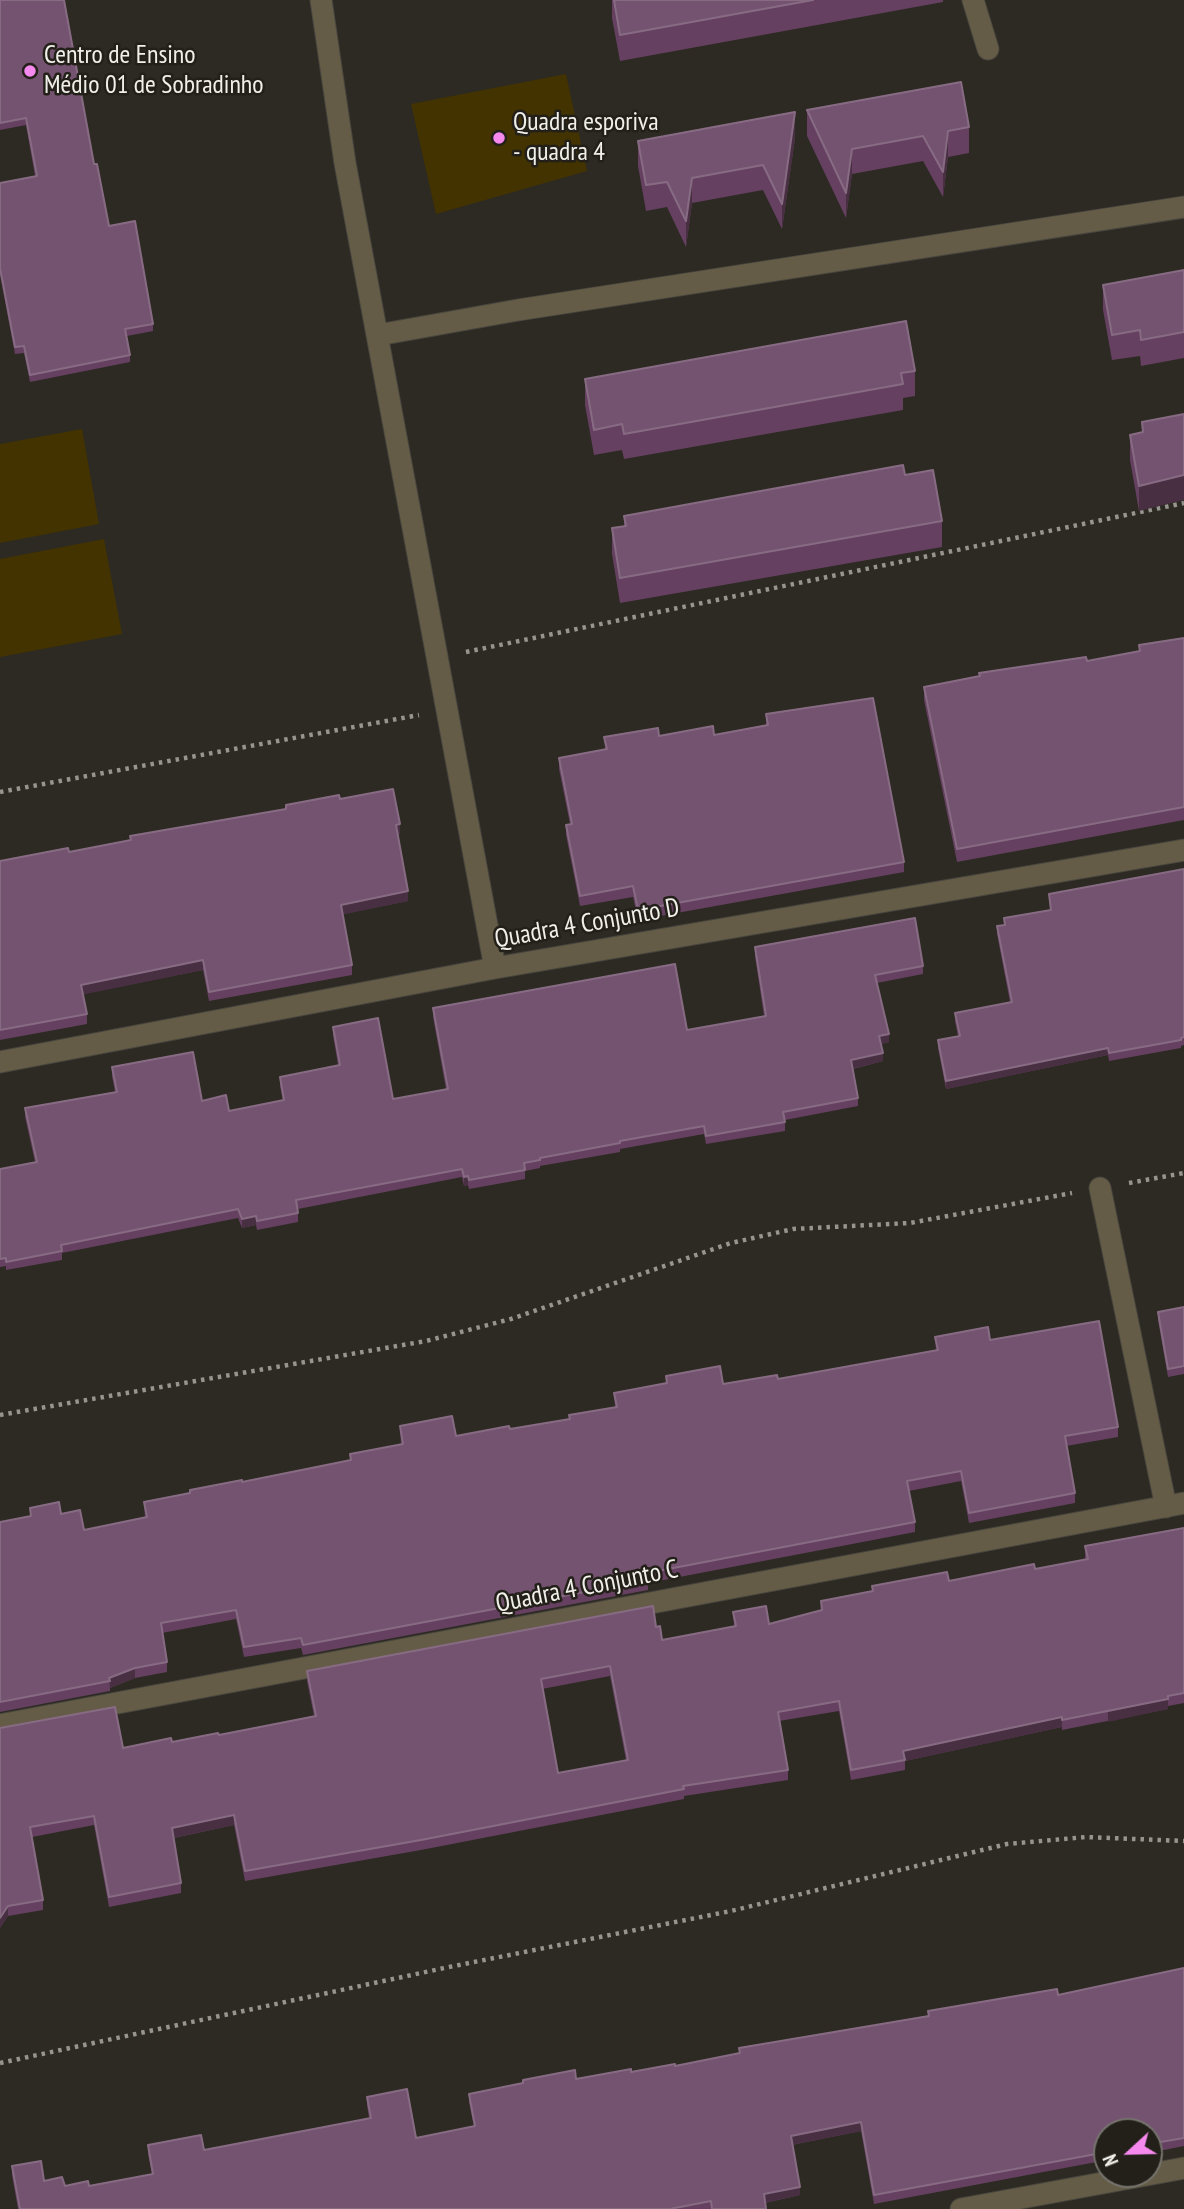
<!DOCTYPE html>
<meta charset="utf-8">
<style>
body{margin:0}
#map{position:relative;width:1184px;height:2209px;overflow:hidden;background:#2c2a22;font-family:"PT Sans Narrow",sans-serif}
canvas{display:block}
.north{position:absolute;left:1093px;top:2118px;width:70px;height:70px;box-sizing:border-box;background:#232019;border:2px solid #75736d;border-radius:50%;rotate:248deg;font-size:19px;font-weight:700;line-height:28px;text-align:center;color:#f1efea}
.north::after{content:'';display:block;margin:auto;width:24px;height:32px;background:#f689ee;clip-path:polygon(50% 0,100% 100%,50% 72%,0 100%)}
</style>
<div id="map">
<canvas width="1184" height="2209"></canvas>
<div class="north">N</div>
</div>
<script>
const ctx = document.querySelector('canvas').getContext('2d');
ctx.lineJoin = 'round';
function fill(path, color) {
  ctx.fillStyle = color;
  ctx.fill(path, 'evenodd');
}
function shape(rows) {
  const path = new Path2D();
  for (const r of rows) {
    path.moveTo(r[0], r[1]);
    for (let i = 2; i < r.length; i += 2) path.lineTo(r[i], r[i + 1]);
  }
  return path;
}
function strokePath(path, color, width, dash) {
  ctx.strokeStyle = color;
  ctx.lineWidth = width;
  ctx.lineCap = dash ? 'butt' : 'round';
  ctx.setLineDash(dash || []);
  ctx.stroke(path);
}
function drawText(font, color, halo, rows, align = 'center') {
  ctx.font = font + ' "PT Sans Narrow",sans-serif';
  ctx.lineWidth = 5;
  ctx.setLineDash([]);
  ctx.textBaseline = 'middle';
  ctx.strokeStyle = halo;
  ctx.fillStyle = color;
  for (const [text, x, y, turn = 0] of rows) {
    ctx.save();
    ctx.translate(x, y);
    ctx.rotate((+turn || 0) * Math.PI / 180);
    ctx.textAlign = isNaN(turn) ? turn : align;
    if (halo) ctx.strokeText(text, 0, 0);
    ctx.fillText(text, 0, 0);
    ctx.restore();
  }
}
fill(shape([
 [566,74,587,171,436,214,411,104],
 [82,429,99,524,0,543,0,444],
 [104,539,122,634,0,657,0,559]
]), '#433300');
const minor = shape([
 [321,0,345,163,495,968],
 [973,0,988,49],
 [378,335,518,310,1184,207],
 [0,1062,495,968,1184,850],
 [1100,1188,1166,1507],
 [0,1725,1184,1503],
 [961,2209,1184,2168]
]);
strokePath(minor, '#48463e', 23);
strokePath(shape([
 [466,652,1184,503],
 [0,792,419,715],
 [1129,1183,1184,1173],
 [0,1415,426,1341,511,1319,731,1243,793,1229,910,1223,1072,1193],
 [0,2063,449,1967,731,1911,1007,1844,1086,1837,1184,1841]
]), '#97958f', 4.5, [3.5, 5]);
strokePath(minor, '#645c47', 21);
fill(shape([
 [0,0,94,164,109,226,153,324,153,331,127,336,130,355,130,362,30,382,24,353,15,354,0,275,0,183,35,176,26,125,0,130],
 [612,0,943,0,943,2,620,61,612,18],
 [807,110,969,127,969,153,948,157,943,197,923,161,852,174,846,218,807,136],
 [795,138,782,229,763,190,692,203,686,247,667,207,646,211,638,166,638,141],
 [1184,270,1184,358,1141,366,1140,356,1112,360,1103,310,1103,285],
 [915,371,915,396,903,398,903,410,624,459,622,450,594,455,585,405,585,379],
 [1184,414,1139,511,1130,460,1130,435,1142,432,1142,422],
 [905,475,942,521,942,547,620,603,612,554,612,528,624,526,624,516],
 [1184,638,1184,820,957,862,924,700,924,687,979,677,979,673,1087,661,1139,651,1139,645],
 [766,714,904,862,904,872,638,920,633,897,580,906,566,835,566,825,570,824,559,769,559,758,605,749,604,737,714,735,766,726],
 [340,799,400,834,398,835,408,901,343,914,352,965,352,975,209,1001,203,970,83,994,87,1014,87,1024,0,1040,0,861,69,852,130,840,130,836,286,809,286,805],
 [1184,869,1184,1045,1181,1046,1181,1048,1109,1061,1108,1055,946,1089,938,1048,938,1040,958,1036,955,1021,955,1013,1010,1002,997,934,997,926,1004,925,1004,918,1050,910,1049,894],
 [755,947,923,966,923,974,877,983,889,1042,881,1044,883,1061,853,1069,858,1098,858,1106,785,1120,785,1131,706,1144,704,1134,620,1149,620,1152,540,1166,540,1168,525,1171,525,1179,469,1189,468,1185,464,1186,462,1177,298,1209,298,1222,257,1230,256,1225,242,1228,238,1218,62,1253,62,1260,6,1270,6,1266,0,1267,0,1169,35,1162,25,1117,25,1108,115,1092,112,1076,112,1067,229,1111,283,1101,280,1086,280,1077,338,1065,333,1035,333,1027,393,1099,446,1089,433,1017,433,1008,687,1030,764,1016,755,956],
 [1184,1307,1184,1374,1168,1377,1158,1320,1158,1312],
 [935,1337,990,1340,1118,1427,1118,1437,1066,1446,1075,1493,1075,1503,969,1523,961,1481,909,1491,915,1522,915,1532,648,1583,648,1590,303,1655,301,1648,244,1657,236,1619,162,1633,167,1662,167,1672,135,1678,110,1688,110,1691,0,1712,0,1522,30,1516,30,1508,61,1514,84,1530,145,1518,144,1502,190,1493,190,1490,242,1482,350,1461,350,1454,401,1445,400,1426,456,1436,510,1429,569,1419,615,1407,614,1393,666,1383,666,1376,723,1384,778,1379,936,1351],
 [1184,1528,1184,1703,1168,1706,1168,1709,1062,1730,1062,1727,905,1761,905,1770,851,1780,839,1711,779,1721,788,1770,788,1780,684,1796,684,1799,421,1850,245,1881,234,1825,174,1838,181,1883,181,1893,109,1907,94,1825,32,1837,43,1900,43,1910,8,1916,0,1928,0,1728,123,1748,219,1735,314,1716,307,1681,307,1671,656,1627,662,1640,734,1626,733,1612,769,1624,821,1610,821,1601,872,1591,872,1586,949,1581,1035,1569,1085,1560,1085,1546],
 [610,1676,626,1760,558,1773,542,1689],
 [1184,1968,1184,2146,1149,2153,1149,2132,1107,2132,1107,2160,874,2204,861,2131,792,2145,800,2195,765,2203,766,2209,18,2209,12,2175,12,2166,44,2181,65,2186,89,2186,152,2174,148,2154,148,2145,204,2150,369,2118,367,2105,367,2097,416,2138,474,2127,469,2102,469,2094,523,2084,523,2080,576,2079,675,2066,739,2053,739,2048,928,2016,928,2011,1058,1995]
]), '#654061');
fill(shape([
 [795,112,795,138,782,229,782,204],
 [948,131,948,157,943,197,943,172],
 [852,149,852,174,846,218,846,193],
 [692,178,692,203,686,247,686,221],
 [1184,475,1184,500,1139,511,1139,486],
 [400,824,400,834,396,835,396,825],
 [408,891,408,901,341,915,341,905],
 [203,960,203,970,81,995,81,985],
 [889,1034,889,1042,879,1045,879,1036],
 [1108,1048,1108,1055,946,1089,946,1081],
 [883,1053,883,1061,851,1069,851,1060],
 [468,1176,468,1185,464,1186,464,1177],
 [256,1216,256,1225,242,1228,242,1219],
 [135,1668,135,1678,110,1688,109,1678],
 [1168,1699,1168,1709,1108,1722,1108,1712],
 [1062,1717,1062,1727,905,1761,903,1751],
 [234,1815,234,1825,172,1838,172,1828],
 [8,1906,8,1916,0,1928,0,1918],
 [861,2122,861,2131,791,2145,791,2136],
 [800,2187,800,2195,764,2203,764,2194]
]), '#482f42');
const building = shape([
 [0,0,64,0,94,164,97,164,109,226,135,221,153,324,125,329,130,355,30,375,24,346,15,347,0,268,0,183,37,176,26,118,0,123,0,0],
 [614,0,813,0,620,35,614,0],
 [961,82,969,127,948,131,943,172,923,136,852,149,846,193,807,110,961,82],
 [795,112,782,204,763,165,692,178,686,221,667,182,646,185,638,141,795,112],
 [1184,270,1184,332,1141,340,1140,330,1112,335,1103,285,1184,270],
 [906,321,915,371,901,373,903,384,624,434,622,424,594,430,585,379,906,321],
 [1184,414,1184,475,1139,486,1130,435,1143,432,1142,422,1184,414],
 [903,465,905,475,933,470,942,521,620,578,612,528,626,526,624,516,903,465],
 [1184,638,1184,807,957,849,924,687,980,676,979,673,1086,657,1087,661,1140,651,1139,645,1184,638],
 [873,698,904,862,638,910,633,886,580,896,566,825,572,824,559,758,607,749,604,737,658,728,659,736,713,726,714,735,768,725,766,714,873,698],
 [393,789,400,824,396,825,408,891,341,905,352,965,209,992,203,960,81,985,87,1014,0,1030,0,861,68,848,69,852,131,840,130,836,286,809,286,805,339,795,340,799,393,789],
 [1184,869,1184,1037,1181,1038,1181,1040,1109,1053,1108,1048,946,1081,938,1040,960,1036,955,1013,1012,1002,997,926,1005,925,1004,918,1051,910,1049,894,1184,869],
 [915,918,923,966,875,975,889,1034,879,1036,883,1053,851,1060,858,1098,783,1112,785,1122,706,1136,704,1126,620,1141,620,1143,540,1158,540,1160,524,1163,525,1170,469,1180,468,1176,464,1177,462,1169,296,1200,298,1213,257,1221,256,1216,242,1219,238,1209,61,1245,62,1251,6,1262,6,1258,0,1259,0,1169,37,1162,25,1108,117,1092,112,1067,193,1052,202,1101,226,1095,229,1111,284,1100,280,1077,340,1065,333,1027,378,1018,393,1099,448,1089,433,1008,675,964,687,1030,766,1016,755,947,915,918],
 [1184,1307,1184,1366,1168,1369,1158,1312,1184,1307],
 [1099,1321,1118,1427,1065,1436,1075,1493,969,1513,961,1471,907,1481,915,1522,647,1573,648,1580,303,1645,301,1638,244,1647,236,1610,161,1623,167,1662,135,1668,109,1678,110,1681,0,1702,0,1522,31,1516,30,1508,59,1502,61,1514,80,1510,84,1530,147,1517,144,1502,190,1493,190,1490,242,1480,242,1482,351,1460,350,1454,403,1444,400,1426,452,1416,456,1436,509,1426,510,1429,570,1419,569,1415,617,1407,614,1393,667,1383,666,1376,720,1366,723,1384,777,1375,778,1379,938,1350,935,1337,988,1327,990,1340,1099,1321],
 [1184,1528,1184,1693,1168,1696,1168,1699,1062,1720,1062,1717,903,1751,905,1760,851,1770,839,1701,778,1712,788,1770,683,1786,684,1789,421,1840,245,1871,234,1815,172,1828,181,1883,109,1897,94,1816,30,1827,43,1900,8,1906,0,1918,0,1728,115,1707,123,1748,171,1738,172,1742,218,1733,219,1735,316,1716,307,1671,653,1606,656,1627,660,1626,662,1640,736,1626,733,1612,766,1606,769,1624,822,1610,821,1601,873,1591,872,1586,947,1572,949,1581,1034,1564,1035,1569,1088,1559,1085,1546,1184,1528],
 [610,1666,628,1760,558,1773,541,1679,610,1666],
 [1184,1968,1184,2138,1149,2144,1149,2132,1107,2132,1107,2152,874,2195,861,2122,791,2136,800,2187,764,2194,766,2209,712,2209,711,2201,670,2209,20,2209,12,2166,41,2161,44,2181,62,2177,65,2186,88,2181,89,2186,153,2174,148,2145,201,2135,204,2150,371,2118,367,2097,407,2089,416,2138,475,2126,469,2094,523,2083,523,2080,575,2070,576,2079,631,2069,631,2072,675,2064,675,2066,740,2053,739,2048,929,2016,928,2011,1057,1989,1058,1995,1184,1968]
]);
fill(building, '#745370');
strokePath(building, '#876b83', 2);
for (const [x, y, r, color] of [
 [30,71,7,"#f689ee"],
 [499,138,7,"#f689ee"]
]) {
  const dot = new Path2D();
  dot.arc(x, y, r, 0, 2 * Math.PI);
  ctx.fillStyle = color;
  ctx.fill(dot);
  strokePath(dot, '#232019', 2.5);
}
drawText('26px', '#f1efea', '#232019', [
 ["Centro de Ensino",44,56],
 ["Médio 01 de Sobradinho",44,86],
 ["Quadra esporiva",513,123],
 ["- quadra 4",513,153]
], 'left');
drawText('26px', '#f1efea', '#232019', [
 ["Quadra 4 Conjunto D",587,924,-10],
 ["Quadra 4 Conjunto C",587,1587,-11]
]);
</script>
